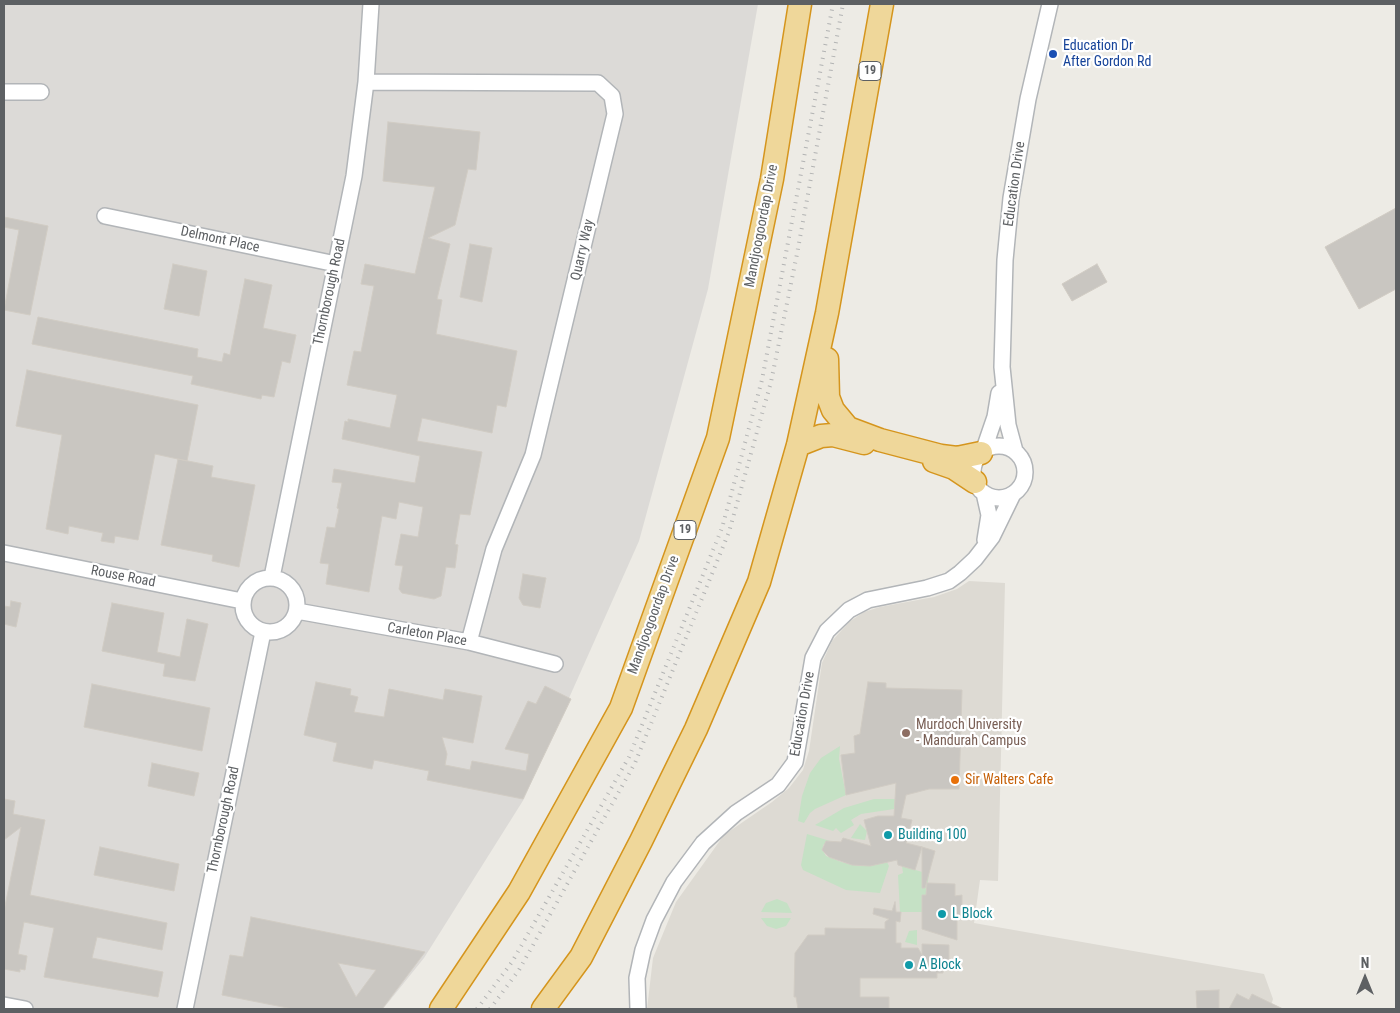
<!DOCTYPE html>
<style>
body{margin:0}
#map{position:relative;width:1400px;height:1013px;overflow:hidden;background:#edebe5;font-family:"Roboto Condensed",sans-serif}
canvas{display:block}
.frame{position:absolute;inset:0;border:5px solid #5d6063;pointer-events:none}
.north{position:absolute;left:1340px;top:953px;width:50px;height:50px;-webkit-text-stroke:4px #fff;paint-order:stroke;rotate:0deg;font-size:14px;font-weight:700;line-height:20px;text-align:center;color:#5d6063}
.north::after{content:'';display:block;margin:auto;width:18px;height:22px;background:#5d6063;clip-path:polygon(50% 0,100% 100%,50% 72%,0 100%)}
</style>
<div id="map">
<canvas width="1400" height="1013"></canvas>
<div class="frame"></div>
<div class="north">N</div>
</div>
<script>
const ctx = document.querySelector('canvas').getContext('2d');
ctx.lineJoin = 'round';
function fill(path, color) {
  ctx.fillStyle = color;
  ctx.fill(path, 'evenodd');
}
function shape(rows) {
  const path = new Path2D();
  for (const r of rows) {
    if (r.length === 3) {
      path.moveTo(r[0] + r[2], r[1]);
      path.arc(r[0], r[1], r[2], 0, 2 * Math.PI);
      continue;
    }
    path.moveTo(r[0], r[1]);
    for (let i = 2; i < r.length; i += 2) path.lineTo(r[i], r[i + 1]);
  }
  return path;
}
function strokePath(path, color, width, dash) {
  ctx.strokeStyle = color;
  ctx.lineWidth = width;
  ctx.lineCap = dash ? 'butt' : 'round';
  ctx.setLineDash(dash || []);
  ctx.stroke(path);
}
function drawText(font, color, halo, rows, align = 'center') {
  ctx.font = font + ' "Roboto Condensed",sans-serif';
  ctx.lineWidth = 4.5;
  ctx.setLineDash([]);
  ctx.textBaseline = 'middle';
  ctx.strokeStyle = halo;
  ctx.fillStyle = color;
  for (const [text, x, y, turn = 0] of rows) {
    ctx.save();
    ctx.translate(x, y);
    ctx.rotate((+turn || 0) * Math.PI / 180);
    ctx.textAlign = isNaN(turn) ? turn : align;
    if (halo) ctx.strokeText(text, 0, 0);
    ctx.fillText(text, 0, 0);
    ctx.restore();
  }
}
fill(shape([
 [4,4,758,4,708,289,639,541,524,799,424,958,383,1009,4,1009]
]), '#dcdad7');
fill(shape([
 [969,581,1005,583,998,881,980,880,974,923,1264,974,1273,999,1270,1009,647,1009,653,958,676,902,724,835,772,802,789,788,803,770,809,751,822,663,832,641,849,622,864,612,880,607,934,597,957,589]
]), '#dddad3');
fill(shape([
 [840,746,839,759,846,795,815,809,810,813,804,823,798,821,802,796,810,773,821,758],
 [874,799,895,799,894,809,861,814,851,820,854,825,841,833,836,828,833,831,815,825,844,808],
 [860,824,867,831,865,840,851,838],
 [807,834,830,841,823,845,823,851,826,856,841,862,859,866,887,862,889,866,880,893,846,890,803,870,801,865],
 [902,866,929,874,926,895,922,895,922,912,900,912,898,875,903,873],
 [777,899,787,903,792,913,761,912,766,903],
 [761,918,791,918,786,926,776,929,767,926],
 [917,930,917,945,905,942,909,931]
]), '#c5e1c5');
const building = shape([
 [388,122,480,132,476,170,468,169,455,225,428,238,450,244,437,299,442,300,436,334,517,351,506,407,497,405,492,433,422,418,417,441,482,452,470,515,460,514,455,544,458,545,455,568,446,567,441,596,434,599,402,593,399,589,403,566,395,565,401,534,418,537,423,507,399,502,396,519,382,516,369,592,326,584,329,564,320,563,327,527,335,528,339,509,337,508,342,483,332,482,334,469,415,483,420,456,342,439,345,421,348,422,348,419,390,428,397,395,347,385,354,351,361,352,374,286,361,284,365,264,415,274,435,187,383,181,388,122],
 [1396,208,1396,289,1359,309,1325,247,1396,208],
 [4,217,48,226,30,315,4,310,19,230,4,227,4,217],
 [470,244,492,248,482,302,460,297,470,244],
 [173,264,207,271,199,316,164,309,173,264],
 [1097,264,1107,282,1072,301,1062,284,1097,264],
 [245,279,272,285,263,328,296,335,290,363,282,361,274,397,262,395,261,399,191,384,193,376,32,344,38,317,198,349,197,357,222,362,224,353,230,355,245,279],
 [27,370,198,405,187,461,155,454,138,540,115,536,114,543,101,541,103,533,69,526,68,534,46,529,62,435,16,426,27,370],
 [178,459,213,466,211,477,255,485,239,567,212,561,213,555,161,545,178,459],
 [523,574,546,578,540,608,523,605,519,598,523,574],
 [11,601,21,603,16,627,4,624,4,606,10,607,11,601],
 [112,603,164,613,157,652,180,657,187,619,208,624,195,681,163,676,165,664,102,651,112,603],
 [316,682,351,689,350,695,358,697,354,712,384,717,389,689,443,700,445,689,482,696,473,743,442,737,447,754,445,765,470,770,472,761,526,771,529,754,505,749,528,701,536,704,545,686,571,699,523,799,427,780,429,771,374,760,372,769,333,761,337,743,304,735,316,682],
 [868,682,886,683,886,688,962,690,959,789,929,789,906,795,901,818,912,820,906,843,922,847,915,870,898,865,897,860,870,866,852,865,829,857,822,850,826,841,841,842,843,838,871,846,864,820,878,816,894,816,896,783,846,795,841,755,855,753,854,736,860,734,868,682],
 [92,684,210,708,202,751,84,727,92,684],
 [152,763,199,773,194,796,148,786,152,763],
 [4,799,15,801,13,814,45,820,30,895,167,923,162,950,97,937,92,958,163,972,158,997,44,977,54,928,24,922,18,954,27,956,25,970,20,969,20,972,4,969,4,911,21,827,4,840,4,799],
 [100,847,179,864,174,891,94,875,100,847],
 [922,847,935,851,925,888,922,888,922,847],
 [927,883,955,884,955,896,962,895,962,916,957,916,957,940,922,929,922,895,926,895,927,883],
 [895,902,896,912,901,912,900,922,896,921,896,943,901,943,901,948,918,948,922,955,922,944,949,945,949,966,943,966,943,973,937,973,937,978,860,978,860,997,889,997,889,1009,798,1009,796,997,794,997,795,953,808,935,825,935,825,928,885,929,885,922,889,919,873,914,874,908,892,911,895,902],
 [251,917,425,952,382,1009,293,1009,222,995,230,955,243,957,251,917],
 [338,963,376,970,356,997,338,963],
 [1219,990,1219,1009,1197,1009,1196,991,1219,990],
 [1237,994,1249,1000,1252,994,1283,1009,1229,1009,1237,994]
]);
fill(building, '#c9c6c1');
strokePath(building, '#d1ccc4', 1);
const minor = shape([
 [366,82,598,83,612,96,615,114,533,455,494,549,469,642],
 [4,92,41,92],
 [105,216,336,264],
 [999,472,26],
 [1015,451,1008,425,1002,367,1005,260,1011,198,1028,99,1050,4],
 [983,452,995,417,999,393],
 [984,493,989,515,985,540],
 [4,553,242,601],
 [272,577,354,176,366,82,371,4],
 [270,605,27],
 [297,611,469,642,555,664],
 [4,1005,25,1009],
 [185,1009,263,632],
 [638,1009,637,978,643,950,654,920,674,882,703,843,736,813,778,785,795,762,813,658,827,631,849,610,868,600,927,588,949,581,960,573,975,559,992,537,1013,494]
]);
const highway = shape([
 [827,359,828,397,833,410,848,428,880,440,941,456,957,458,981,453],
 [798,445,821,436,833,435,864,443],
 [934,461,954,468,975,482],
 [441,1009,519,892,621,708,718,438,772,179,800,4],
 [543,1009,581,957,641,841,696,729,759,582,798,445,827,313,882,4]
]);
strokePath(minor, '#b2b5b8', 18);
strokePath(highway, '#d5951d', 25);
strokePath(minor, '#fff', 15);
strokePath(highway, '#efd79a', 22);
strokePath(shape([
 [477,1009,512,962,629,757,722,528,762,380,833,4],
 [490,1009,519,970,635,763,729,532,771,382,797,254,843,4]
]), '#b2b3b3', 4, [1, 6]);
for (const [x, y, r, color] of [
 [1053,54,5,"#1a4fb4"],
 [906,733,5,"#8d6e63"],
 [955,780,5,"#e8710a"],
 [888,835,5,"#0f9aa8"],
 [942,914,5,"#0f9aa8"],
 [909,965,5,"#0f9aa8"]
]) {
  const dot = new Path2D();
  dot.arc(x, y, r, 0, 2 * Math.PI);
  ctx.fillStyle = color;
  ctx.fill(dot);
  strokePath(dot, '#fff', 2);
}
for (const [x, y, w] of [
 [870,71,22],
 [685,530,22]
]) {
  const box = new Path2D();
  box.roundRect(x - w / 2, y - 9.5, w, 19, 4);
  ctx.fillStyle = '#fff';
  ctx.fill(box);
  strokePath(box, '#5d6063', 1);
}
drawText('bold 12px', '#5d6063', null, [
 ["19",870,71],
 ["19",685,530]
]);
drawText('14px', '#164399', '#fff', [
 ["Education Dr",1063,46],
 ["After Gordon Rd",1063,62]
], 'left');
drawText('14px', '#5d6063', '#fff', [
 ["Education Drive",1015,184,-82],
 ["Mandjoogoordap Drive",762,226,-79],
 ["Delmont Place",220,240,12],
 ["Quarry Way",583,250,-77],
 ["Thornborough Road",330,292,-78],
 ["Rouse Road",123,577,11],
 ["Mandjoogoordap Drive",654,615,-70],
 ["Carleton Place",427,635,10],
 ["Education Drive",803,714,-80],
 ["Thornborough Road",224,820,-78]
]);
drawText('14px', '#785e54', '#fff', [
 ["Murdoch University",916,725],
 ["- Mandurah Campus",916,741]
], 'left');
drawText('14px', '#c56008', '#fff', [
 ["Sir Walters Cafe",965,780]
], 'left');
drawText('14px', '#0d838f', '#fff', [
 ["Building 100",898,835],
 ["L Block",952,914],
 ["A Block",919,965]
], 'left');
</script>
